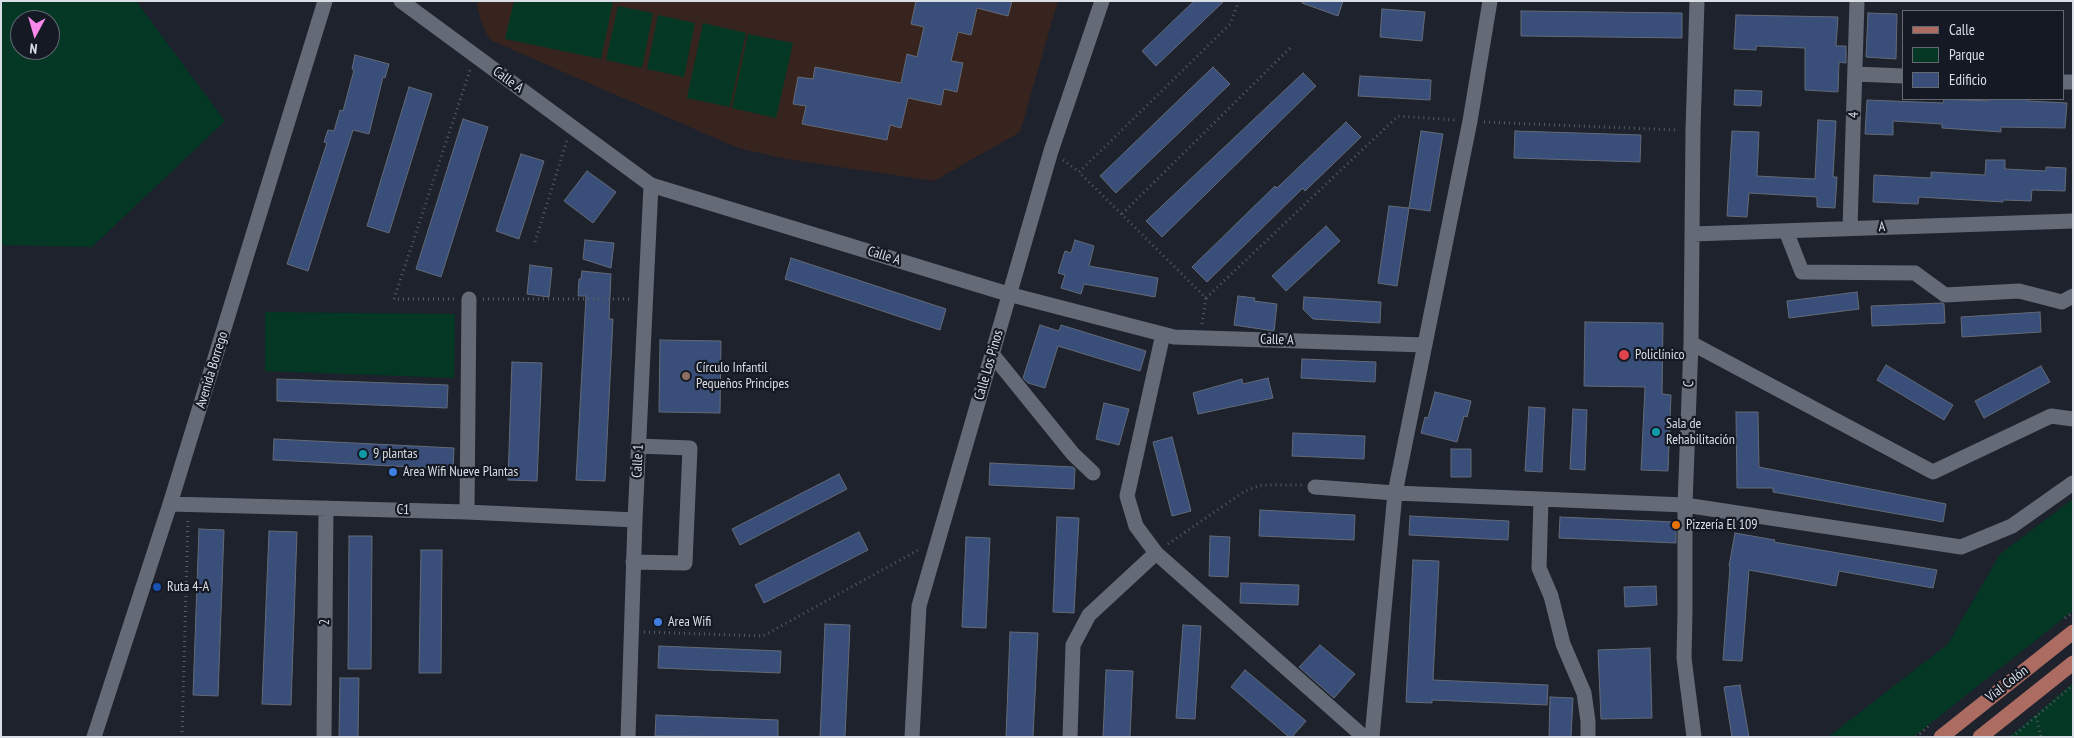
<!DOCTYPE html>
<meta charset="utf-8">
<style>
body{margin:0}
#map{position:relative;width:2074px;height:738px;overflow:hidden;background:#1d222d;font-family:"PT Sans Narrow",sans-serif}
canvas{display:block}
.frame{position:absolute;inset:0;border:2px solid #dadee5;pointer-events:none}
.legend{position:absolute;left:1902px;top:10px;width:162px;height:90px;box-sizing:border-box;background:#141923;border:1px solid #636871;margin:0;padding:6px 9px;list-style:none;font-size:15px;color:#dadee5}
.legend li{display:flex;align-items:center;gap:10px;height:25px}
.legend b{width:25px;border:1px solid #636871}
.north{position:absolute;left:10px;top:10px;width:50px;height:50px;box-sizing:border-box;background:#141923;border:1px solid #636871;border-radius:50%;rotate:186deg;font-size:14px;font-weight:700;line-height:20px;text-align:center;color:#dadee5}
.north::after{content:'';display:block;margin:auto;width:18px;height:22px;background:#f888e9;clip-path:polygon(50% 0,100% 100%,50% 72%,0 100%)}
</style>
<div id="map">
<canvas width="2074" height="738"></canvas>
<div class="frame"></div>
<ul class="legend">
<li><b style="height:6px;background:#ad6c61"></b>Calle</li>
<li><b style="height:14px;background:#043724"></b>Parque</li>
<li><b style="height:14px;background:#394f7a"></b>Edificio</li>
</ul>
<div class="north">N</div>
</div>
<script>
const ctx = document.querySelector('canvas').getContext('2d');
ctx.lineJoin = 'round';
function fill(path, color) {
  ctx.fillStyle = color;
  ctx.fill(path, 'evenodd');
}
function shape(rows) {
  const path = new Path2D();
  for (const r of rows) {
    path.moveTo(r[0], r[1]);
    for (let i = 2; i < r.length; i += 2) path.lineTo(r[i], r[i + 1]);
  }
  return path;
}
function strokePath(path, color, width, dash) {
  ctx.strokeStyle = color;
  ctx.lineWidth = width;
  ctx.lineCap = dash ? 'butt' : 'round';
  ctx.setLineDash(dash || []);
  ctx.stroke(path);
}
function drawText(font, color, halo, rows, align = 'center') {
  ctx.font = font + ' "PT Sans Narrow",sans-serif';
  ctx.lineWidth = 4.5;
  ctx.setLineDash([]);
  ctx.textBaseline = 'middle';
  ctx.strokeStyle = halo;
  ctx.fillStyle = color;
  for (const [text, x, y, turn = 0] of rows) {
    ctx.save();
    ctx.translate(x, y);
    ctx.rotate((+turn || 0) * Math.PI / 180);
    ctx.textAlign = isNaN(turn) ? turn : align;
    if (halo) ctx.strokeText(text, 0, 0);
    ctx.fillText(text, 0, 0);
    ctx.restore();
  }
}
fill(shape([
 [476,1,1058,1,1020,132,934,181,786,159,738,148,490,40,481,22]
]), '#37241f');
fill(shape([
 [1,1,136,1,225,121,92,247,1,245],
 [20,20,50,20,50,50,20,50],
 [514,1,613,2,601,59,505,39],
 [618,6,653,13,642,68,606,60],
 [658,15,695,23,684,77,647,69],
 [703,23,746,33,730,107,687,98],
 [748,34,793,43,776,118,732,108],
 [265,312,455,314,454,378,265,371],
 [2073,499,2073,611,1913,737,1828,737,1948,644,2000,554],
 [2073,683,2073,737,2009,737]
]), '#043724');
const building = shape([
 [916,1,1012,1,1008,16,977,8,971,35,958,32,951,61,963,63,957,92,944,89,941,105,908,98,901,128,890,125,887,140,802,124,806,106,793,104,798,77,813,79,815,67,901,83,907,54,917,57,924,27,911,24,916,1],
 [1194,1,1224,1,1156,66,1142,51,1194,1],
 [1302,1,1343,1,1338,16,1302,3,1302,1],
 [1382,9,1425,12,1422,41,1380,37,1382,9],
 [1521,11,1682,13,1682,38,1521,36,1521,11],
 [1868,13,1897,14,1896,59,1866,57,1868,13],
 [1736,15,1838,17,1836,46,1846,46,1846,63,1839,62,1838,92,1805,90,1805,48,1756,46,1756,50,1734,49,1736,15],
 [355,55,389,64,385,78,383,77,369,134,353,130,308,271,287,264,327,143,324,142,328,130,334,131,340,110,343,111,354,70,352,69,355,55],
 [1213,67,1230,84,1116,193,1100,176,1213,67],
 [1303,73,1316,86,1162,237,1146,221,1303,73],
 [1360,76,1431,80,1430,100,1358,96,1360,76],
 [409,87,432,94,389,233,367,226,409,87],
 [1735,90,1762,91,1761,106,1734,105,1735,90],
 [1944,99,1989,101,1989,99,2028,99,2028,101,2067,103,2065,128,2001,127,2001,132,1942,128,1942,124,1893,121,1893,135,1865,134,1867,100,1943,103,1944,99],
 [463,119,488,127,441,277,416,269,463,119],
 [1818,120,1836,121,1833,177,1837,177,1835,208,1817,207,1817,197,1749,193,1747,217,1727,216,1732,131,1759,132,1757,176,1815,179,1818,120],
 [1346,122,1361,137,1305,191,1303,188,1207,282,1192,267,1275,186,1277,188,1346,122],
 [1421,131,1443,134,1430,211,1409,208,1421,131],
 [1515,131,1641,135,1640,162,1514,158,1515,131],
 [521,154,544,161,519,239,496,231,521,154],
 [1986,160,2005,160,2005,169,2046,171,2046,167,2066,168,2065,191,2032,190,2031,201,2003,200,2003,202,1919,197,1918,204,1873,202,1874,175,1931,178,1931,172,1985,175,1986,160],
 [587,171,616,192,593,223,564,201,587,171],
 [1389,206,1409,208,1397,286,1378,283,1389,206],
 [1326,226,1340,241,1286,291,1272,276,1326,226],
 [585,240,614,243,611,268,583,259,585,240],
 [1075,240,1094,246,1089,266,1158,278,1155,297,1084,284,1081,294,1061,288,1065,275,1058,273,1065,251,1071,253,1075,240],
 [791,258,946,309,940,330,785,279,791,258],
 [530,265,552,268,549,297,527,294,530,265],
 [582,271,611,274,609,319,613,319,605,481,576,480,586,296,578,296,579,279,581,279,582,271],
 [1857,292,1859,309,1789,318,1787,301,1857,292],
 [1238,296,1255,298,1254,301,1277,304,1274,331,1234,325,1238,296],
 [1304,297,1381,302,1380,323,1313,319,1303,309,1304,297],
 [1942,303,1944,304,1945,323,1872,326,1871,306,1942,303],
 [2040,312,2041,332,1962,337,1961,317,2040,312],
 [1585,322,1663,323,1662,394,1671,395,1668,471,1641,470,1645,387,1584,386,1585,322],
 [1040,325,1059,331,1061,325,1146,351,1140,371,1058,346,1045,388,1028,383,1023,378,1040,325],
 [660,340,721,341,720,413,659,412,660,340],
 [1302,359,1376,362,1375,382,1301,378,1302,359],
 [512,362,542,363,537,481,508,480,512,362],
 [1886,365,1953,405,1944,420,1877,380,1886,365],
 [2041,366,2050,382,1984,418,1975,401,2041,366],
 [1268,378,1273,398,1198,414,1193,393,1242,379,1243,384,1268,378],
 [277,379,448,385,447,408,277,401,277,379],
 [1435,392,1471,401,1467,417,1464,416,1457,442,1421,433,1425,417,1428,418,1435,392],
 [1104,403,1129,409,1119,445,1096,439,1104,403],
 [1529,407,1545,408,1542,472,1525,471,1529,407],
 [1573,409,1587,410,1585,470,1570,469,1573,409],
 [1736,412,1758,412,1759,467,1946,504,1943,522,1773,492,1773,488,1737,488,1736,412],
 [1293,433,1365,436,1364,459,1292,456,1293,433],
 [1172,437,1191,511,1172,516,1153,442,1172,437],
 [274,439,454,448,453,469,273,460,274,439],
 [1451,449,1471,449,1471,477,1451,477,1451,449],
 [990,463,1073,467,1075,469,1074,489,989,485,990,463],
 [839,474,847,489,740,545,732,529,839,474],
 [1260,510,1355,515,1354,540,1259,536,1260,510],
 [1410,516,1509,521,1508,540,1409,535,1410,516],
 [1057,517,1079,518,1074,613,1053,612,1057,517],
 [1560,517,1676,522,1676,543,1559,538,1560,517],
 [199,529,224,530,218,696,193,695,199,529],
 [269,531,297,532,291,705,262,704,269,531],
 [859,532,868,550,764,603,755,585,859,532],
 [1735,533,1775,540,1774,542,1937,570,1933,588,1839,571,1836,586,1749,570,1742,661,1723,660,1730,567,1729,566,1735,533],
 [349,536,372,536,371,669,348,669,349,536],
 [1210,536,1230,537,1228,577,1209,576,1210,536],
 [966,537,990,538,986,628,962,627,966,537],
 [421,550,442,550,441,673,419,673,421,550],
 [1413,560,1439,561,1433,680,1548,685,1547,705,1432,700,1432,703,1406,702,1413,560],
 [1241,583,1299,585,1298,605,1240,603,1241,583],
 [1656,586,1657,605,1625,607,1624,587,1656,586],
 [825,624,850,625,845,737,820,737,825,624],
 [1183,625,1201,626,1195,719,1176,718,1183,625],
 [1010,632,1038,633,1033,737,1006,737,1010,632],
 [1320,645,1355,674,1334,698,1299,667,1320,645],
 [659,646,781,651,780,673,658,668,659,646],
 [1650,648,1652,718,1601,719,1598,650,1650,648],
 [1106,670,1133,671,1130,737,1103,737,1106,670],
 [1245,670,1306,721,1292,737,1289,737,1231,687,1245,670],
 [340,678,359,678,358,737,339,737,340,678],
 [1740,685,1749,737,1732,737,1724,687,1740,685],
 [1550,697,1573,698,1571,737,1549,737,1550,697],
 [656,715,778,720,778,737,655,736,656,715]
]);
fill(building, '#394f7a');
strokePath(building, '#636a77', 1);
strokePath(shape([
 [1239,1,1230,24,1079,172,1206,298,1398,116,1456,120],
 [1484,122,1678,130],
 [1063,160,1079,172],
 [1122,214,1290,48],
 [535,242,567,140],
 [454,299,394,299,470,70],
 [483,299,632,299],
 [1202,324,1206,298],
 [1168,544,1245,491,1262,485,1302,485],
 [2065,618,2073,612],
 [644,632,763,636,920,549],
 [2036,716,2041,737],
 [182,737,188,518],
 [1916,737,1929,726],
 [2012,737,2073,685]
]), '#575b65', 3, [1, 4]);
strokePath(shape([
 [401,1,651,185,1008,294,1174,337,1425,345],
 [1855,74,1903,76],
 [2063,82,2073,82],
 [1850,228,1857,1],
 [1786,231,1802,272,1915,273,1945,295,2019,291,2062,302,2073,296],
 [1692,234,2073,221],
 [1163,334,1127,496,1136,526,1156,553,1364,737],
 [1691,343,1933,472,2051,416,2073,419],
 [992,354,1073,454,1093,473],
 [1315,487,1395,493,1685,505,1961,547,2012,526,2073,483],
 [1541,499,1539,568,1551,596,1563,644,1584,693,1588,721,1588,737],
 [170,504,467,512,635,520],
 [467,512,469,299],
 [633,562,685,563,690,448,638,446],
 [94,737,170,504,325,1],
 [324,737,326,508],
 [628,737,635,520,651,185],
 [912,737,919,606,1051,151,1102,1],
 [1070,737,1073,645,1089,615,1156,553],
 [1372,737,1395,493,1470,121,1490,1],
 [1694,737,1684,658,1685,612,1685,505,1691,343,1693,130,1697,1]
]), '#646b77', 15);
strokePath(shape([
 [1941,737,2073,632],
 [1980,737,2073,663]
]), '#ad6c61', 15);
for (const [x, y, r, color] of [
 [1624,355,6,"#e0444e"],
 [686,376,5,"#8d6e63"],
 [1656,432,5,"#0f9aa8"],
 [363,454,5,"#0f9aa8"],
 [393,472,5,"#3f7fe0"],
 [1676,525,5,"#e8710a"],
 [157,587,5,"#1a4fb4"],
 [658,622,5,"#3f7fe0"]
]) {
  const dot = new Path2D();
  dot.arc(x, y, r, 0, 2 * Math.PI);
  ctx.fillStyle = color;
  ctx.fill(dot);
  strokePath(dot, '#141923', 2);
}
drawText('14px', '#dadee5', '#141923', [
 ["Calle A",508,80,36],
 ["4",1854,115,-88],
 ["A",1882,227,-2],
 ["Calle A",884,256,17],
 ["Calle A",1277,340,2],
 ["Calle Los Pinos",989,365,-74],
 ["Avenida Borrego",212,370,-73],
 ["C",1689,384,-88],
 ["Calle 1",638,461,-87],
 ["C1",403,510,2],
 ["2",325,622,-89],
 ["Vial Colón",2007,684,-38]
]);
drawText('14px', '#dadee5', '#141923', [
 ["Policlínico",1635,355],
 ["Círculo Infantil",696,368],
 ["Pequeños Principes",696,384],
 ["Sala de",1666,424],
 ["Rehabilitación",1666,440],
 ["9 plantas",373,454],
 ["Area Wifi Nueve Plantas",403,472],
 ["Pizzería El 109",1686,525],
 ["Ruta 4-A",167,587],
 ["Area Wifi",668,622]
], 'left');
</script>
